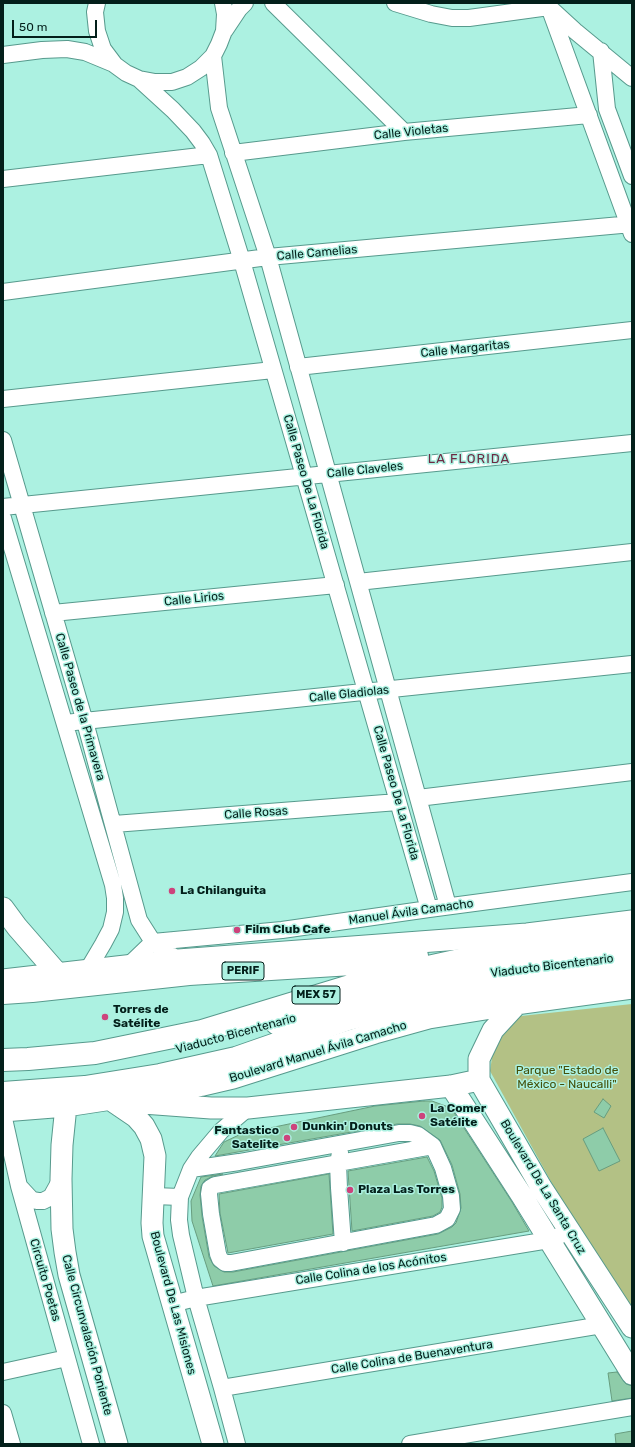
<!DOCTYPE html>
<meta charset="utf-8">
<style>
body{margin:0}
#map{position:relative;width:635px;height:1447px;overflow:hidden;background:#acf1e1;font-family:Rubik,sans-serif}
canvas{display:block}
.frame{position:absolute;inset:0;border:4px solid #031f1a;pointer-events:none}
.scale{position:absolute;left:12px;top:20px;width:85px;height:18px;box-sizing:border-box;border:2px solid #031f1a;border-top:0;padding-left:5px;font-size:12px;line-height:14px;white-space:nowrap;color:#031f1a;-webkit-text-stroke:3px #acf1e1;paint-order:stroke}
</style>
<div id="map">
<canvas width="635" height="1447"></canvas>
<div class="frame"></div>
<div class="scale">50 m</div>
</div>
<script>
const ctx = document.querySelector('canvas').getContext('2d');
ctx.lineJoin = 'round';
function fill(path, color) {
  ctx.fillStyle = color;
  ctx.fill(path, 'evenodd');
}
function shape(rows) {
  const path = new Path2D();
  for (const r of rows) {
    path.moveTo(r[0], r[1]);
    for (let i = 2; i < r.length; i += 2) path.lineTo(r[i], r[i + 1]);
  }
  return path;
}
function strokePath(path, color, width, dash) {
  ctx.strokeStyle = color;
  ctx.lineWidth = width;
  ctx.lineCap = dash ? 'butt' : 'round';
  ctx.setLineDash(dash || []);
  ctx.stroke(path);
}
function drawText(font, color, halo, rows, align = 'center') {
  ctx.font = font + ' Rubik,sans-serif';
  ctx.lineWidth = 3;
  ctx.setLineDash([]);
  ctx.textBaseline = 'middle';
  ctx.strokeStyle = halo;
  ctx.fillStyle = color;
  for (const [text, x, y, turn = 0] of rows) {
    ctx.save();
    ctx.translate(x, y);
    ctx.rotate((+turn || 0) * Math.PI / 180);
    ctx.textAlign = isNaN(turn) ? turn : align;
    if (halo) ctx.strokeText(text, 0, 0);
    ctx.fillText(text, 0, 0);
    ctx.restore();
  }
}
fill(shape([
 [632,1004,632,1314,570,1216,490,1071,493,1051,501,1037,521,1016]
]), '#b3c185');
const building = shape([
 [603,1099,611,1106,604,1118,594,1112,603,1099],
 [424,1101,432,1101,451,1108,512,1202,529,1231,213,1286,192,1221,191,1201,201,1177,223,1174,213,1176,205,1180,201,1186,200,1195,202,1216,209,1257,214,1266,224,1272,233,1272,438,1234,452,1227,456,1223,461,1208,460,1194,452,1165,440,1140,420,1126,410,1124,397,1124,215,1156,224,1142,241,1134,375,1106,424,1101],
 [603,1128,620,1161,599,1171,583,1139,603,1128],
 [427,1157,434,1171,442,1198,442,1207,440,1212,433,1216,352,1231,348,1171,427,1157],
 [329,1174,333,1234,228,1253,220,1213,219,1194,329,1174],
 [617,1372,626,1384,632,1386,632,1398,612,1401,608,1373,617,1372],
 [632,1431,632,1444,616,1444,615,1434,632,1431]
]);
fill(building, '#8ecca9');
strokePath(building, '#689d7f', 1);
const minor = shape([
 [97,3,95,12,97,31,103,49,115,65,126,73,139,79,155,82,172,82,187,77,201,68,213,56,219,44,224,31,225,14,223,3],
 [273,3,404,132],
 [395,3,431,14,452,18,469,18,549,7,632,234],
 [551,9,575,31,632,78],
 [225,30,239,9,245,3],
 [601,51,607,109,632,176],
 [3,55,42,50,67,49,85,52,114,64],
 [213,56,219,108,268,257,448,906],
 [139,79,173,110,193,131,202,143,209,155,242,261,429,909],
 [233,153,404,132,589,115],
 [3,179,209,155],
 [3,292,268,257,632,224],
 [298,367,632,330],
 [3,399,273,370],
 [3,440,85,722,139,920,153,942,178,960],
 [3,507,632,443],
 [3,518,113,885,115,898,115,912,111,929,103,944,87,971],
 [358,582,632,552],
 [53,613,336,585],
 [65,723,632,664],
 [418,798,632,772],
 [114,824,398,802],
 [128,966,153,942,282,930,429,909,632,882],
 [3,1114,19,1186,91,1444],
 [340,1153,338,1163,339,1188,343,1243],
 [191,1169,239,1162,399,1133,410,1133,418,1135,433,1146,443,1168,451,1196,452,1209,447,1219,436,1225,231,1263,225,1263,220,1259,218,1254,211,1214,209,1194,210,1188,215,1185,433,1146],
 [19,1186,32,1200,38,1201,43,1201,51,1197,61,1179],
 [154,1196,180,1197],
 [172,1304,196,1298,549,1240,559,1236],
 [3,1372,67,1358],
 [222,1388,602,1325],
 [3,1413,12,1444],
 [237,1444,222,1388,196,1298,181,1235,179,1220,180,1197,191,1169,199,1157,221,1131,248,1108],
 [410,1444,632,1407]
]);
const major = shape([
 [3,908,17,927,58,974],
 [3,980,178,960,527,934,632,921],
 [517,1004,493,1030,479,1059,479,1080,541,1187,632,1327],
 [451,1086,522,1196,632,1374],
 [111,1100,136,1117,144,1126,151,1139,155,1156,152,1223,153,1236,213,1444],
 [143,1103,211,1108,248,1108,451,1086,479,1080],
 [66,1106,62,1145,61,1179,62,1229,65,1252,69,1275,117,1444],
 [3,1111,66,1106,203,1085,233,1078,375,1033,429,1018,517,1004,632,988]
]);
const highway = shape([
 [3,993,32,991,189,974,352,964,417,956],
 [276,1023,342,1004,426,982,535,967,632,956],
 [3,1060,28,1059,95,1053,202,1031,373,979,483,955,632,939],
 [3,1093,85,1087,160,1075,236,1058,348,1019,440,997,632,977]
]);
strokePath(minor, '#579a8d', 18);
strokePath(major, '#579a8d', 23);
strokePath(highway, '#579a8d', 24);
strokePath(minor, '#fff', 16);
strokePath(major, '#fff', 21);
strokePath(highway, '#fff', 22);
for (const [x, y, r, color] of [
 [172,891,4,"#cd437c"],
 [237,930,4,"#cd437c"],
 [105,1017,4,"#cd437c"],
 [422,1116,4,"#cd437c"],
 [294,1127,4,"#cd437c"],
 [287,1138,4,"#cd437c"],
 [350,1190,4,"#cd437c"]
]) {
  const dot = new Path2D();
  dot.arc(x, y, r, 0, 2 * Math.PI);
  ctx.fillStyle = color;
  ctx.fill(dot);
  strokePath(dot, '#acf1e1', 1.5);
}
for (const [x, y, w] of [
 [243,971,42],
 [316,995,48]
]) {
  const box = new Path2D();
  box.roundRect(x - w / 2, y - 9, w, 18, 3);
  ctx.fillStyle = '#acf1e1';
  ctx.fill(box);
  strokePath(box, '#031f1a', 1);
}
drawText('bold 11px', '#031f1a', null, [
 ["PERIF",243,971],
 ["MEX 57",316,995]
]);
drawText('12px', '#031f1a', '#acf1e1', [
 ["Calle Violetas",411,132,-6],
 ["Calle Camelias",317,253,-5],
 ["Calle Margaritas",465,349,-6],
 ["Calle Claveles",365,470,-6],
 ["Calle Paseo De La Florida",306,482,74],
 ["Calle Lirios",194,599,-6],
 ["Calle Gladiolas",349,694,-6],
 ["Calle Paseo de la Primavera",80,707,74],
 ["Calle Paseo De La Florida",396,793,74],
 ["Calle Rosas",256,813,-4],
 ["Manuel Ávila Camacho",411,912,-8],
 ["Viaducto Bicentenario",552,966,-7],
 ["Viaducto Bicentenario",236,1034,-15],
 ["Boulevard Manuel Ávila Camacho",318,1052,-17],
 ["Boulevard De La Santa Cruz",543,1187,59],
 ["Calle Colina de los Acónitos",371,1269,-9],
 ["Circuito Poetas",45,1280,74],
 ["Boulevard De Las Misiones",173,1303,75],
 ["Calle Circunvalación Poniente",87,1335,75],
 ["Calle Colina de Buenaventura",412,1357,-9]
]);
drawText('bold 12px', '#031f1a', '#acf1e1', [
 ["La Chilanguita",180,891],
 ["Film Club Cafe",245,930],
 ["Torres de",113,1010],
 ["Satélite",113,1024],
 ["La Comer",430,1109],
 ["Satélite",430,1123],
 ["Dunkin' Donuts",302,1127],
 ["Fantastico",279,1131,"right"],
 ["Satelite",279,1145,"right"],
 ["Plaza Las Torres",358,1190]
], 'left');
drawText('12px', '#444f09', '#acf1e1', [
 ["Parque \"Estado de",567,1071],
 ["México - Naucalli\"",567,1085]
]);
ctx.letterSpacing = '1px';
drawText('13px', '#6d2a43', '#acf1e1', [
 ["LA FLORIDA",469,459]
]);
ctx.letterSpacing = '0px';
</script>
